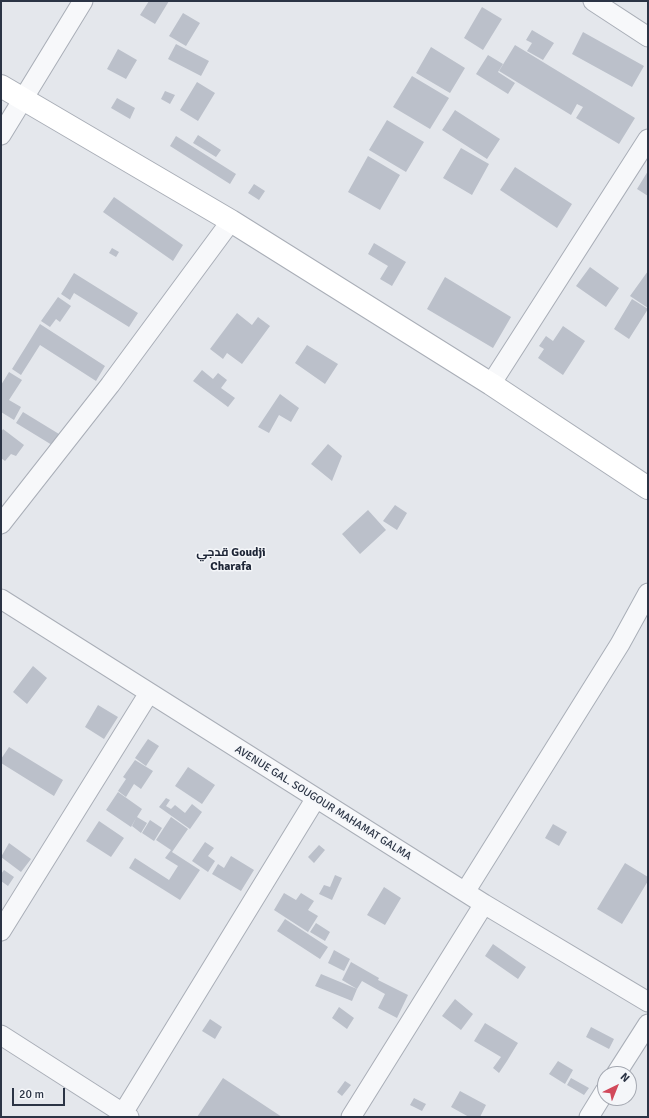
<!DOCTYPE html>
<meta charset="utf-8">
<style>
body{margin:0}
#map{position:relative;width:649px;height:1118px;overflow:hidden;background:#e4e7ec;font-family:Signika,sans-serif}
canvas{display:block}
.frame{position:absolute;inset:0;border:2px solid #2b3445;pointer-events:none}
.north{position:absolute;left:597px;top:1066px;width:40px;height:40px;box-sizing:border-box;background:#f4f6f9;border:1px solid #a4a8b1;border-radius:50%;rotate:43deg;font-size:11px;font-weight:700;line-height:16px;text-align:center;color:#2b3445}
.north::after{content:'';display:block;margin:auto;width:14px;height:18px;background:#d1495b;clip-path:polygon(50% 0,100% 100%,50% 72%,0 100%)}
.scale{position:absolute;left:12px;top:1088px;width:53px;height:18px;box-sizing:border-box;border:2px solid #2b3445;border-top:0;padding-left:5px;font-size:12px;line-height:14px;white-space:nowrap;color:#2b3445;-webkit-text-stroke:3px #f4f6f9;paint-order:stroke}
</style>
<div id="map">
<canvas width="649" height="1118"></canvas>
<div class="frame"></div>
<div class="north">N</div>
<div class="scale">20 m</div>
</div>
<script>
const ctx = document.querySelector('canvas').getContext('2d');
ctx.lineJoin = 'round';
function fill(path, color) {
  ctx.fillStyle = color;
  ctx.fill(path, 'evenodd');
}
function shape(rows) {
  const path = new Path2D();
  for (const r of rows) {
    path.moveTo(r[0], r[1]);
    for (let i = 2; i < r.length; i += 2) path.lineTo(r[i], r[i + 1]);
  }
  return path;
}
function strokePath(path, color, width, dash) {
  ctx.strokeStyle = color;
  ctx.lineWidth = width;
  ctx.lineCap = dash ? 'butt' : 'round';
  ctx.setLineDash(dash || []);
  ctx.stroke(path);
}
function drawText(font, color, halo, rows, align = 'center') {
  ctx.font = font + ' Signika,Cairo,sans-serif';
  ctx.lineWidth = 3;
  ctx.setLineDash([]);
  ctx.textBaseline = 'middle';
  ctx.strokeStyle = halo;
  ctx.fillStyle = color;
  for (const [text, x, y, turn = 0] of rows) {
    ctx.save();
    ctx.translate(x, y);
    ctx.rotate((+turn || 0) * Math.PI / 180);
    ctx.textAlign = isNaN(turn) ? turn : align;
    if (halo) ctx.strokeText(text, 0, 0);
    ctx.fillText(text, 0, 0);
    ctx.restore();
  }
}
fill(shape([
 [149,1,169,1,155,24,140,15],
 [482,7,502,19,483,50,464,38],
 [183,13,200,23,186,46,169,36],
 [532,30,554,43,543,60,527,51,532,43,526,40],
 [583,32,644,66,632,87,572,54],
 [176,44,209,61,201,76,168,59],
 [515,45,635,118,619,144,576,118,583,107,577,104,571,115,499,71],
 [431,47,465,68,450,93,416,73],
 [118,49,137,60,126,79,107,69],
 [488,55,503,64,498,72,515,83,508,94,476,74],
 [412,76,449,98,430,129,393,107],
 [197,82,215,93,198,121,180,110],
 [165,91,175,95,170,104,161,99],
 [117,98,135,108,130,119,111,108],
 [455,110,500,139,487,159,442,130],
 [387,120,424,142,406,172,369,150],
 [198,135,221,150,216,157,193,143],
 [176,136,236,174,230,184,170,146],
 [461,148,489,164,472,195,443,178],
 [368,156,400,175,380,210,348,192],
 [515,167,572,204,557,228,500,190],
 [648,171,648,196,637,189],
 [254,184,265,191,259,200,248,193],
 [114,197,183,245,173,261,103,212],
 [374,243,406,262,392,286,380,279,388,266,368,254],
 [112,248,119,252,116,257,109,253],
 [590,267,619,288,606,307,576,286],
 [648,271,648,308,630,296],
 [74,273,138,313,129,327,74,293,70,300,61,294],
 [445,277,511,317,493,348,427,309],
 [58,297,71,306,60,322,56,319,50,327,41,321],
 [632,299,648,309,629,339,614,329],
 [237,313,252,325,258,317,270,326,242,364,227,353,223,359,210,349],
 [40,324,105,366,96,381,40,345,21,375,12,369],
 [563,326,585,341,563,375,538,358,544,349,539,346,546,336,553,341],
 [307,345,338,364,325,384,295,363],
 [202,370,213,379,218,373,227,380,221,388,235,398,228,407,193,381],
 [9,372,22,380,9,400,21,407,14,420,1,412,1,385],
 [280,394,299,408,291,422,279,415,269,433,258,427],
 [23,412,59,434,52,445,16,423],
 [3,429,24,445,16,456,11,454,5,461,1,458,1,432],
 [328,444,342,456,332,481,311,464],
 [395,505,407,513,397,530,383,521],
 [368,510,386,530,360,554,342,534],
 [33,666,47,678,27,704,13,692],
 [98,705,118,717,104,739,85,727],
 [148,739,159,746,146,766,135,758],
 [9,747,63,780,54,796,1,763,1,759],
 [135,760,153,771,141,789,134,784,126,797,118,791,126,779,123,777],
 [188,767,215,785,202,804,175,786],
 [118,792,142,809,137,817,147,823,141,833,132,826,136,818,131,827,106,810],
 [166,798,170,800,166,806,171,809,175,805,185,813,192,804,202,812,190,829,159,807],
 [171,817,188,829,172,852,200,870,180,900,129,868,135,858,169,880,178,866,165,858,171,850,156,840],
 [150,820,162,828,154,841,142,833],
 [99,821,124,838,111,857,86,841],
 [553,824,567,832,559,846,545,838],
 [205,842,214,848,208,856,215,861,208,872,192,861],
 [9,843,31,859,21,872,1,857],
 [319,845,325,850,314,863,308,857],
 [231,856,254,870,241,891,212,874,218,864,224,868],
 [625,863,648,877,648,881,622,924,597,909],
 [4,870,14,877,8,886,1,881,1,874],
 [335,875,342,878,332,900,319,894,324,885,330,887],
 [384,887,401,898,385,925,367,915],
 [284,893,296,900,301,893,314,901,308,910,318,916,308,932,274,910],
 [285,919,328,947,320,959,277,931],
 [316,923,330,932,325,941,310,932],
 [493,944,526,967,518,979,485,956],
 [334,950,350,959,344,971,328,963],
 [351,962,379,978,378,980,408,995,397,1018,378,1008,385,994,362,981,357,989,342,980],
 [321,974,357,989,352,1001,315,986],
 [455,999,473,1014,461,1030,442,1016],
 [339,1007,354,1018,347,1029,332,1018],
 [210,1019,222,1027,215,1039,202,1031],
 [485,1023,518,1043,507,1061,502,1058,507,1061,499,1073,493,1068,501,1057,474,1041],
 [591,1027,614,1039,609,1049,586,1037],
 [558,1061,573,1070,565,1084,549,1074],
 [223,1078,282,1117,197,1117],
 [571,1078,589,1088,584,1095,567,1085],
 [345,1081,351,1085,342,1096,337,1092],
 [460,1091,486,1105,480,1117,469,1117,451,1107],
 [414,1098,426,1104,422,1111,410,1105]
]), '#bbc0ca');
const street = shape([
 [593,1,648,37],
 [1,135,83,1],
 [491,384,648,139],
 [1,524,110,385,231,221],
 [1,599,484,904,648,1002],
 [465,892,620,644,648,593],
 [1,931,149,693],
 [1,1035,129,1117],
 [616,1074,648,1024],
 [123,1113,316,798],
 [351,1117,484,904],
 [589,1117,605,1091]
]);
const secondary = shape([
 [1,86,231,221,491,384,648,488]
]);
strokePath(street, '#a9aeb7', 21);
strokePath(secondary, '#a9aeb7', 24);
strokePath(street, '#f7f8fa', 19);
strokePath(secondary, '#fff', 22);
drawText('11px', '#2b3445', '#f4f6f9', [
 ["AVENUE GAL. SOUGOUR MAHAMAT GALMA",323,803,32]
]);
drawText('bold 12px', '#1d2536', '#f4f6f9', [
 ["قدجي Goudji",231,553],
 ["Charafa",231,567]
]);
</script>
